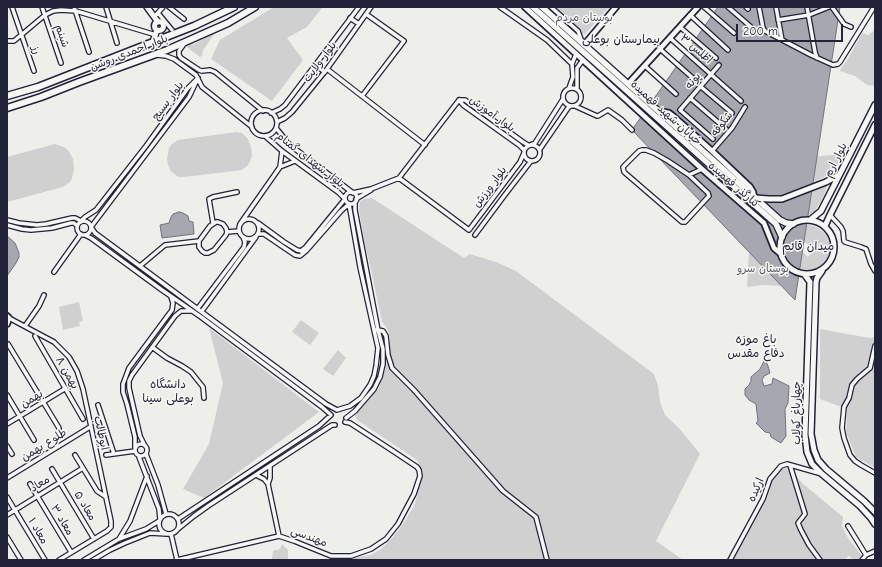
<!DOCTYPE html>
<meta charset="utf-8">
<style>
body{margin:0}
#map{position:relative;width:882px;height:567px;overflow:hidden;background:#eeeeeb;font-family:"Comic Neue",sans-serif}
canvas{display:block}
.frame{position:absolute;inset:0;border:8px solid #22223b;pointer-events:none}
.scale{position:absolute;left:736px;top:24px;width:107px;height:18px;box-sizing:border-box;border:2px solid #22223b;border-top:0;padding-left:5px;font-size:12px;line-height:14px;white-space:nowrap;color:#22223b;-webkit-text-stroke:3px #f6f6f2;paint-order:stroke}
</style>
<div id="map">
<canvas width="882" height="567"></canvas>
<div class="frame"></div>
<div class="scale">200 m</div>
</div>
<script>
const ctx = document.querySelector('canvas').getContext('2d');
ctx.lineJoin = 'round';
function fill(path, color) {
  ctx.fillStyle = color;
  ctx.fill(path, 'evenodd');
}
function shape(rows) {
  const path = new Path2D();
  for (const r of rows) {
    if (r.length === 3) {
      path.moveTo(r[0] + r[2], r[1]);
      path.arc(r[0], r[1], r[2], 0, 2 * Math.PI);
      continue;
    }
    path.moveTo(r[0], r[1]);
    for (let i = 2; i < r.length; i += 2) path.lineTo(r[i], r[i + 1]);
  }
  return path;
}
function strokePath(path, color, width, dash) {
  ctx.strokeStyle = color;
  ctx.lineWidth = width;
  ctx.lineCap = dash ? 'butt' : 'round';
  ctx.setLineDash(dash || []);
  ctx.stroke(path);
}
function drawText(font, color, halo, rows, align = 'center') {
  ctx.font = font + ' "Comic Neue","Playpen Sans Arabic",sans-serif';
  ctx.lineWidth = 3;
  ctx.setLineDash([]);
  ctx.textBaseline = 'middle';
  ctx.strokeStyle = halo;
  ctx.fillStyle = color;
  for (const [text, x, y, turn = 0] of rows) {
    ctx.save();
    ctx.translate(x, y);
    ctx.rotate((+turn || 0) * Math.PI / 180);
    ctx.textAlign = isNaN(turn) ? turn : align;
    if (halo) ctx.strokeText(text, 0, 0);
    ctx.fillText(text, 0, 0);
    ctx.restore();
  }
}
fill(shape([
 [274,7,321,7,322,8,307,27,287,38,303,60,272,101,211,59,220,40],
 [554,7,609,7,584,35],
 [875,30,875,86,867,85,855,76,840,71,841,68,848,59,862,33,868,35],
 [215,33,203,50,202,56,200,57,187,47,187,46,189,45,194,44],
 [236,132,242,133,248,139,251,147,252,155,250,162,247,166,242,170,184,177,178,177,171,171,168,165,167,158,169,148,172,144,178,140],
 [55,144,64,147,68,150,73,159,74,169,72,178,70,182,63,187,7,202,7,157],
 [843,154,834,172,802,188,801,158],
 [828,184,824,195,815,211,808,215,791,219,793,199],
 [372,198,464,258,470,254,496,262,516,271,654,374,658,386,660,402,665,415,679,428,700,454,656,541,683,560,340,560,371,555,380,550,393,537,403,524,415,504,423,472,417,460,357,420,355,416,379,387,385,371,388,355,390,338,387,328,382,322,370,265,365,245,359,210,360,201,364,199],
 [751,215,784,286,764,285,747,287],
 [807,225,814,226,820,229,826,234,829,241,830,249,828,256,824,263,818,268,810,270,802,269,795,266,789,261,786,255,785,248,786,241,789,234,794,229,800,226],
 [794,232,814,250,808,257,788,239],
 [79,302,83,321,79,322,80,326,63,330,59,307],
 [301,320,319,333,310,345,292,332],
 [209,328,319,412,204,498,183,489,209,444,223,383],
 [820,329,870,338,875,337,875,468,856,457,846,432,847,409,820,399],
 [338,350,346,358,333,376,323,369],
 [789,468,802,483,843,517,842,526,848,538,862,556,858,560,854,560,849,556,844,560,733,560,766,501,772,480,782,469],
 [282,544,288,550,288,560,272,560,273,551,280,549]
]), '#d0d0d1');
const water = shape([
 [718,7,840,7,795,300,632,130,718,7],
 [179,212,183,213,188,216,189,221,193,222,194,234,162,238,160,225,169,223,171,217,173,214,179,212],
 [7,236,15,243,19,253,19,257,16,263,7,276,7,236],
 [765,359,768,366,770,373,764,376,762,380,764,386,772,384,773,378,789,386,788,403,785,409,786,436,781,443,771,437,770,433,765,432,756,423,758,421,756,404,749,400,745,395,745,389,749,385,751,381,751,377,760,369,765,359]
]);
fill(water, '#a7a7af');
strokePath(water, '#727281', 1);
const minor = shape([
 [12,7,34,71],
 [42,7,61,63],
 [74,7,89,52],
 [106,7,117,43],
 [169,7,184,19],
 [500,7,547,40,572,64],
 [551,7,578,31,582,42],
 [704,7,734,33],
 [728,7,751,27],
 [746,7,748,9],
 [759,7,763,28,765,31,811,55,833,65,838,64,840,62,874,7],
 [776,7,782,40],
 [807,7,815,52,817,58],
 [832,7,844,24,851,27],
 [158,13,172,30],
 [156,15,163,7],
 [690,15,728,50],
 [350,18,359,24],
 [778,20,809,15,829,7],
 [680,27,716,58],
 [670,38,741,101],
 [7,41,14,41,45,15,53,11,61,10,76,11,156,35],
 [184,44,179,51,179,55,181,58,199,70,202,71,210,70,215,72,263,111],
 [660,49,695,80],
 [157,55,166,56,174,59,196,75,202,87,252,127],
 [315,65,325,72],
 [645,66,676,94],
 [327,69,425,145],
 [198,78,189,97,91,227,95,233,326,404,337,410,350,406,361,398,370,385,374,376,376,366,378,348,360,267,349,204,341,211,306,251,300,256,295,255,264,234,259,234],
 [700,86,732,113],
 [572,97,9],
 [569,88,573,77,572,64,576,54],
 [577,89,577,68,583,60],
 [362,96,404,41,366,14],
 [690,98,726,129],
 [459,100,465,100,523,142,528,145],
 [459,100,463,105,519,145,524,150],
 [575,106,597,116,598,116,608,110,622,120,632,130],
 [264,123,13],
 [271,113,280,109,285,105,359,7],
 [277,122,285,118,292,112,327,69,371,7],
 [276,128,290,145,353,193,371,189,399,178,459,100],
 [713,139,680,110,719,65],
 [532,153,8],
 [530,145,535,143,563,99],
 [540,149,568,108,570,106],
 [712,151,732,128,745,107],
 [280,167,295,161],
 [689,175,708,193,709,196,685,222,682,222,624,172,623,167,639,151,642,150,646,150,654,153,668,161,689,175,702,169],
 [399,178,469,230,520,162,524,153],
 [351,198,6],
 [356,199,371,190],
 [830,215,841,227,843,231,844,241,845,242,861,247,866,249,871,264,875,271],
 [249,229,10],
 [7,220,19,223,37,225,46,224,72,218,75,218,81,221,85,217,96,210,146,146,188,88,197,79],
 [84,228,7],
 [216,222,218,222,223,224,226,228,227,232,226,235,214,250,208,253,205,253,202,251,199,247,199,241,210,226,216,222],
 [213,223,209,199,213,197,237,192],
 [258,223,284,242,297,250,301,251,305,248,345,199,338,192,282,151,265,136],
 [240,224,280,167,282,151],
 [7,225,22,229,31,230,52,228,71,223,74,223,77,226],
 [227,232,239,231],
 [85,235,91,238,162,290,201,317,322,407,331,415,319,426,178,519],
 [475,235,504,196,531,161],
 [140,266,165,245,199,241],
 [54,272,81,234],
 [198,308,244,247,245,242,243,237],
 [202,311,256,237],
 [9,318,54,342,69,357,77,371,83,389,111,521,111,527,107,531,59,560],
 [25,326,39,306,44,295],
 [374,330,378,330,383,331,386,336,388,355,392,368,414,390,503,491,536,517,547,560],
 [35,336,83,419],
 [8,344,59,428],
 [875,346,870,368,857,379,852,385,849,398,844,407,842,428,844,438,850,455,855,461,861,465,875,473],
 [152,347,167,358,182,366,191,372,203,387,204,398],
 [7,395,34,440],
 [98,405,114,454],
 [346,418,355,411,374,389,380,377,383,364,383,349,378,330,355,210,355,202],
 [7,424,66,388],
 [141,450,6],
 [144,444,140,436,129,388,129,381,132,375,175,316,181,311,191,311],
 [7,446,12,454],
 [135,448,135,437,127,404,123,392,123,384,129,368,172,310,173,303,171,297],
 [146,454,158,485,166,514],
 [75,455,97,491,106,497],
 [106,455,135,451],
 [139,457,159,509,160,519],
 [790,465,805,514,798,523,801,530,809,545,820,560],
 [52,469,94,539],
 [256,475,264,479,268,484,270,478,270,466],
 [7,478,90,427],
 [30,484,71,552],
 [268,484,279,536],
 [7,497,45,560],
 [169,524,10],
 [7,515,83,468],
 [848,526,866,555],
 [178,529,194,516,208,506,332,425,335,425],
 [171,534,177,560],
 [7,537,21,560],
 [119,539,130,521,147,476],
 [84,560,119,539,146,529,159,521],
 [93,560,110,550,125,543,150,533,167,534],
 [177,560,279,536,294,541,331,556,351,556,371,549,386,539,398,524,414,494,420,476,419,470,417,467,393,451,350,423,345,422],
 [730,560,763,499,770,479,781,466,787,464,822,474],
 [862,560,866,555,875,551]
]);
const tertiary = shape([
 [525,7,702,169,764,223,774,248,781,254],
 [584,45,616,7],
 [628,84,698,7],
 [659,111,669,113,673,116,712,151,750,187,753,192,754,197],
 [7,316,9,318,7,324]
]);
const secondary = shape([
 [147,7,158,22],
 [159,26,4.5],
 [153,42,157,30],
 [755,198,769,199,782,199,826,182,839,175],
 [807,247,27],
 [810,220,821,211,875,105],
 [825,226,830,215,875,125],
 [822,271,817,278,816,282,811,434,814,450,818,460,826,469,864,501,875,512],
 [805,275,810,282,805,435,807,452,812,464,822,474,860,506,871,518,875,524]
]);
const primary = shape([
 [533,7,776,224,782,237],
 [542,7,780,220,786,223,793,224]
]);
const trunk = shape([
 [7,96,38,87,194,26,234,7],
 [7,108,41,97,79,82,167,50,228,23,255,7]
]);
strokePath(minor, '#22223b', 6);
strokePath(tertiary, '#22223b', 8);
strokePath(secondary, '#22223b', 8);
strokePath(primary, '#22223b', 8);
strokePath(trunk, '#22223b', 9);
strokePath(minor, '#f6f6f2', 3.5);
strokePath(tertiary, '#f6f6f2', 4.5);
strokePath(secondary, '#f6f6f2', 5);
strokePath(primary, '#f6f6f2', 5.5);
strokePath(trunk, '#f6f6f2', 6);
drawText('11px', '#565668', '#f6f6f2', [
 ["بوستان مردم",584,18],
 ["بوستان سرو",763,269]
]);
drawText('11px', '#22223b', '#f6f6f2', [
 ["شبنم",62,36,71],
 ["اطلس ۳",696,49,41],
 ["رز",36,50,70],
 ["بلوار احمدی روشن",129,53,-21],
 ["بلوار ولایت",320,62,-53],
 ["پونه",693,81,-49],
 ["بلوار بسیج",168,101,-53],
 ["خیابان شهید فهمیده",666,113,42],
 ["بلوار آموزش",492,114,36],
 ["شکوفه",722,124,-52],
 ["بلوار شهدای گمنام",310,160,38],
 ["بلوار ارم",836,160,-63],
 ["کنارگذر فهمیده",734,185,41],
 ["بلوار ورزش",490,187,-53],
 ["بهمن ۸",67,373,60],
 ["بهمن",32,399,-32],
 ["چهارباغ کولاب",797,413,-90],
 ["ابوطالب",101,433,78],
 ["طلوع بهمن",44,445,-32],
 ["معاد",40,484,-32],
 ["ارکیده",756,490,-67],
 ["معاد ۵",85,506,59],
 ["معاد ۳",62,520,59],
 ["معاد ۱",38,531,59],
 ["مهندسی",309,537,21]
]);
drawText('12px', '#22223b', '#f6f6f2', [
 ["بیمارستان بوعلی",621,40],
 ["میدان قائم",808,247],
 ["باغ موزه",756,340],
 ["دفاع مقدس",756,354],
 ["دانشگاه",168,385],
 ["بوعلی سینا",168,399]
]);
</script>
